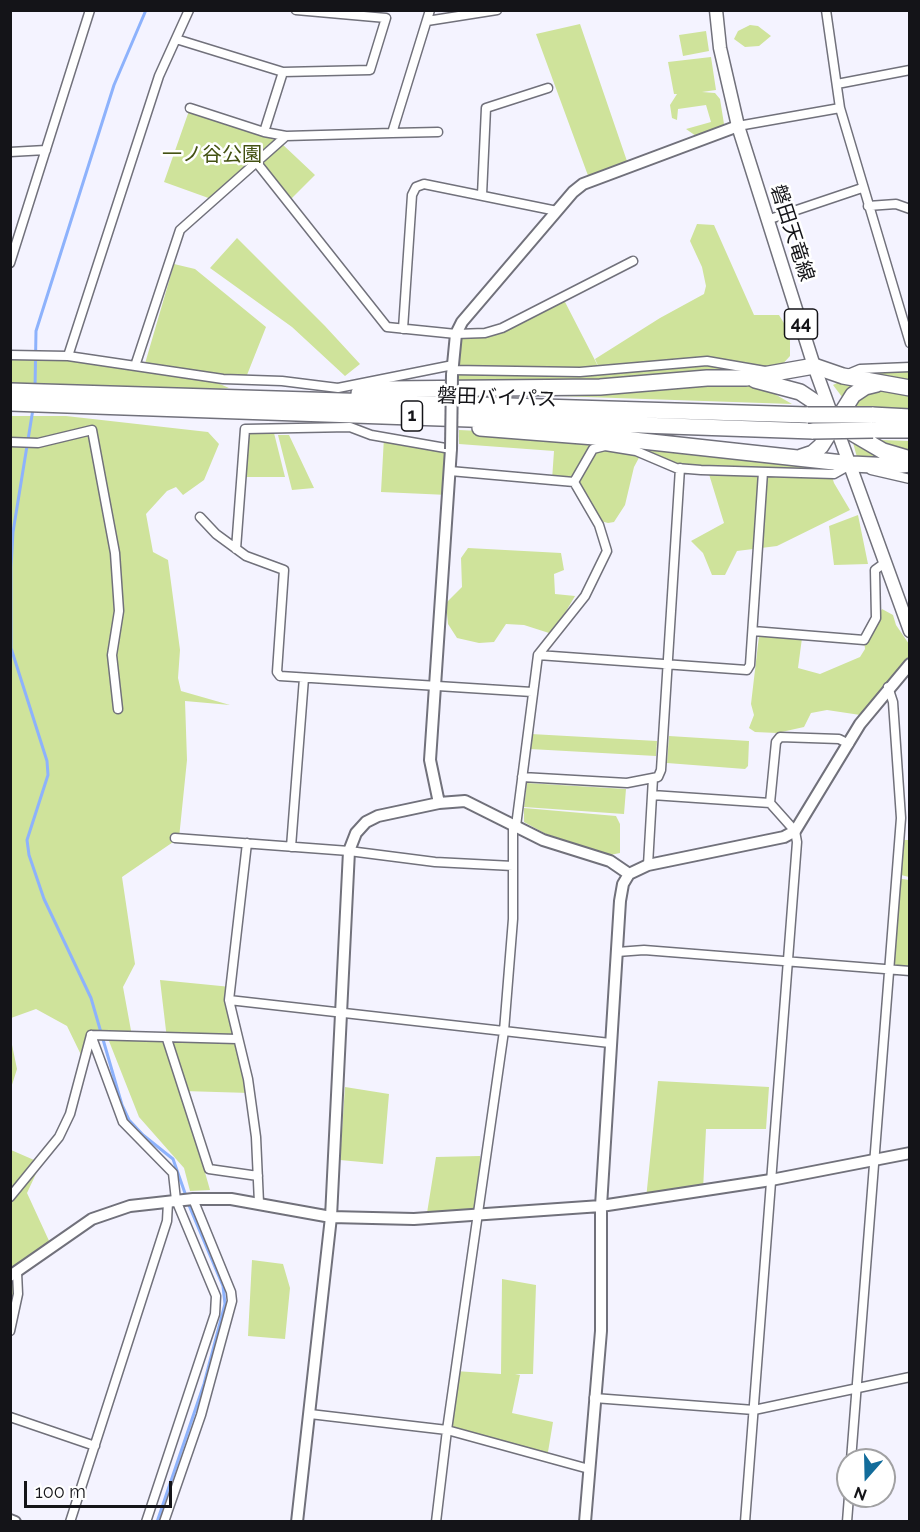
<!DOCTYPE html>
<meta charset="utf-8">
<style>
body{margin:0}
#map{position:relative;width:920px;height:1532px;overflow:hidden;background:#f4f3ff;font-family:Raleway,sans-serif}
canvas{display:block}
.frame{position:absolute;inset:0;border:12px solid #141418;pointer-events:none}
.north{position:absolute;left:836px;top:1448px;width:60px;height:60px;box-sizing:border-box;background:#fff;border:2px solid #a1a1a3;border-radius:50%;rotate:200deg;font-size:16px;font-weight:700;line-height:24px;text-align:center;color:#141418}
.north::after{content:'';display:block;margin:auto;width:21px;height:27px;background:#126c9b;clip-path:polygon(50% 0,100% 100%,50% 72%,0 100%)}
.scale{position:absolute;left:24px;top:1481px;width:148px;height:27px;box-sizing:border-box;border:3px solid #141418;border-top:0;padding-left:8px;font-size:18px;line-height:21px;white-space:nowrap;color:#141418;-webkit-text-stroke:4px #fff;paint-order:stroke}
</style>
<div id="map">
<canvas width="920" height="1532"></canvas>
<div class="frame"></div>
<div class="north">N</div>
<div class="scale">100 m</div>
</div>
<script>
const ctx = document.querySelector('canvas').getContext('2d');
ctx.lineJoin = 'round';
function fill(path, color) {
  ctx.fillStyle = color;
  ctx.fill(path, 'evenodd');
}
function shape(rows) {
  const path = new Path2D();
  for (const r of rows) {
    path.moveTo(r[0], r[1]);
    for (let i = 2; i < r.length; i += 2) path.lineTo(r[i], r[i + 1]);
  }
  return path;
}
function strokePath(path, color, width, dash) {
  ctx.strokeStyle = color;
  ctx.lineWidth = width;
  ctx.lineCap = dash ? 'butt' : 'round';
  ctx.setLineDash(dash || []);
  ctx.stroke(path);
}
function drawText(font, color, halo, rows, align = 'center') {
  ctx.font = font + ' Raleway,"Noto Sans JP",sans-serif';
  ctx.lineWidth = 5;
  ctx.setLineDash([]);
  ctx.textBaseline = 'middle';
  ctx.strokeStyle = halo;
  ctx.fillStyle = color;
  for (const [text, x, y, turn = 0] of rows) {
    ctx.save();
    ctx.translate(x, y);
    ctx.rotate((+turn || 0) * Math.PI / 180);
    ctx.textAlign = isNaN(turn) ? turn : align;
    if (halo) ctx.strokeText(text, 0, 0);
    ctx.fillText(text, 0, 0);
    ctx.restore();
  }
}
fill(shape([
 [580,24,629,167,590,181,536,34],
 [750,25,758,26,771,36,759,46,745,47,734,39,738,31],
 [706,31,709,51,683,56,679,35],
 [711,57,716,90,702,92,715,93,720,99,724,124,714,131,696,136,686,129,711,122,706,105,678,109,677,120,672,118,670,105,677,94,674,94,668,62],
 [190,108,280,142,315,175,288,202,257,163,214,200,164,182],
 [697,224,714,225,754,315,779,315,790,333,790,356,779,368,585,387,458,386,459,370,453,365,456,334,487,332,564,300,600,370,595,359,660,318,704,294,706,286,702,267,690,241],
 [237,238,325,326,360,364,345,376,292,327,210,268],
 [174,264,195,269,266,327,245,380,199,375,229,388,165,395,59,385,11,391,11,354,144,367],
 [864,369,909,369,909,413,852,410,833,385],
 [664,381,759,385,792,404,557,396,558,391],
 [10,416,66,416,208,432,219,444,204,480,183,495,176,487,167,491,146,514,153,552,168,560,180,650,178,678,181,691,230,705,185,701,187,760,179,838,122,877,135,964,123,987,132,1036,115,1037,168,1043,221,1040,167,1039,160,980,231,987,250,1093,183,1091,175,1067,210,1190,190,1191,184,1168,139,1117,107,1036,94,1043,84,1061,67,1026,36,1009,11,1018],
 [459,430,584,436,828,464,834,483,850,510,777,546,737,551,725,575,712,575,703,553,691,541,724,523,708,471,676,468,641,454,634,467,625,505,614,522,608,523,597,520,579,487,552,480,554,451,459,444],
 [274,433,285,477,242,477,245,434],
 [278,435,289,435,314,488,292,490],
 [384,437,445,447,448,495,381,492],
 [852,439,909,441,909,479,858,461],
 [858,515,868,564,834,565,829,526],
 [468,548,561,553,564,570,554,574,555,594,575,596,559,623,549,633,524,625,506,624,494,642,479,643,457,638,448,624,446,603,462,587,461,558],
 [882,609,893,615,896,625,909,644,909,664,867,716,827,710,811,713,804,727,777,733,755,732,749,728,754,715,751,704,759,636,802,638,798,668,820,674,860,657,865,649,864,640],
 [531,734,657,741,656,756,530,749],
 [669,736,749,741,748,766,745,769,667,763],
 [527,783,626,789,624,814,524,807],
 [524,808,616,816,620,824,620,853,610,855,546,834,524,822],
 [899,840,909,840,909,877,897,874],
 [896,878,909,880,909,967,890,964],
 [11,1040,17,1069,11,1088,10,1088],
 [658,1081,769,1087,766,1129,706,1129,703,1190,646,1199],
 [345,1087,389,1094,383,1164,340,1160],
 [11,1150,41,1163,27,1193,50,1243,17,1272,11,1329],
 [480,1156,479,1213,427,1213,436,1157],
 [252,1260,283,1264,290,1288,285,1339,248,1336],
 [502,1279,536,1285,533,1374,515,1374,520,1375,512,1413,553,1422,547,1458,447,1430,455,1371,501,1374]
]), '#cfe39b');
strokePath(shape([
 [35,388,36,331,114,85,146,10],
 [33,409,13,532,11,567,11,648,47,761,48,775,27,840,29,855,44,899,91,998,122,1105,129,1120,143,1135,173,1159,186,1196],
 [157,1522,204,1384,225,1304,223,1286,188,1203]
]), '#8db2fc', 3);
const street = shape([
 [826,10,840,108,910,343],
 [427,21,497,10],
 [176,39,283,72,370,70,386,18,296,10],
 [837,84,910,70],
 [190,108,264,132,286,136],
 [738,126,840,108],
 [264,132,283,72],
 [392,133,438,132],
 [10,152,46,150],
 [257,163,387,327,456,334,485,333,502,328,633,261],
 [482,195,486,108,548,88],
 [868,206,896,204,910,209],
 [767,220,862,188],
 [10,263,90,10],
 [403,329,412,195,416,187,424,184,557,211],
 [10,355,68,356,223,379,282,381,338,388,453,365],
 [68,356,159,76,189,10],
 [135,366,180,230,286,136,392,133,430,10],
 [452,370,580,372,707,361,765,371],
 [848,374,860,369,910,367],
 [10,442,38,443,92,430,115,553,119,611,112,655,118,709],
 [871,470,910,479],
 [450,471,574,482,599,525,607,551,585,596,538,655,516,826],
 [574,482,593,449,605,446,636,451,676,468,701,470,834,474,850,465],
 [200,517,216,534,246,556,284,570,277,672,280,676,532,692],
 [236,549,245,429,350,427,371,435,451,449],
 [753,631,864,640,876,618,875,570,886,562],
 [538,655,747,670,750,665,763,472],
 [522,777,627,783,658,777,661,770,680,468],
 [652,795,770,803,795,831,797,842,745,1522],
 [770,803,776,742,780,737,839,739,849,744],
 [175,838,349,851,435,862,513,866],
 [247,843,229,1000,248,1079,256,1137,259,1203],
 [291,847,304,678],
 [648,865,653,778],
 [617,952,644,950,910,971],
 [229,1000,610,1043],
 [91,1035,123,1122,173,1173,176,1200,216,1296,215,1314,146,1522],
 [91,1035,237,1039],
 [167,1039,209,1169,258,1176],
 [10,1197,59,1137,70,1114,91,1035],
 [10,1331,18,1294,17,1272],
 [594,1398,754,1410,910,1377],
 [310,1414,447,1430,589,1469],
 [10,1417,95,1446],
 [851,1460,901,818,893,702,888,687],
 [70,1522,167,1221,168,1202],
 [164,1522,201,1415,232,1301,231,1292,193,1199],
 [436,1522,447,1430,504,1031,513,919,513,825],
 [847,1522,849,1496]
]);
const secondary = shape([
 [452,375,456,334,462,322,573,192,583,184,738,126],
 [439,803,430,760,451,449],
 [10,1276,92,1219,130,1206,193,1199,231,1199,331,1217,414,1219,601,1206,771,1180,910,1153],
 [10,1520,15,1522],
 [297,1522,331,1217,349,851,356,833,366,822,378,816,439,803,465,801,543,840,610,861,629,874],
 [585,1522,601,1331,601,1206,620,901,623,884,629,874,648,865,784,837,795,831,860,724,910,664]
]);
const primary = shape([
 [716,10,720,48,738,126,814,366,910,631]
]);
const highway = shape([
 [755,380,800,392,833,414],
 [10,391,808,415],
 [359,393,387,389,600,387,707,378,746,378,814,366,843,376,910,388],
 [10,403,813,431],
 [872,415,910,417],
 [842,427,883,451,910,459],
 [480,428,633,440,852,464,893,466,910,464],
 [873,430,910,430],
 [801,457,813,453,821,446,853,395,865,387,877,384]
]);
strokePath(street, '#71717b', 11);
strokePath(secondary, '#71717b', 14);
strokePath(primary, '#71717b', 15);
strokePath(highway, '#71717b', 18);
strokePath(street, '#fff', 8);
strokePath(secondary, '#fff', 10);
strokePath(primary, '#fff', 12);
strokePath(highway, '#fff', 15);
const secondaryBridge = shape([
 [451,449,452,375]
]);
const highwayBridge = shape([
 [808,415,872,415],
 [813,431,873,430]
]);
strokePath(secondaryBridge, '#71717b', 14, []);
strokePath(highwayBridge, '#71717b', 18, []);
strokePath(secondaryBridge, '#fff', 10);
strokePath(highwayBridge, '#fff', 15);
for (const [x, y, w] of [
 [801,324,33],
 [412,416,21]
]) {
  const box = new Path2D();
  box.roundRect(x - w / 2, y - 15, w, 30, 4.5);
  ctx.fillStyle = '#fff';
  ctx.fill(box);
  strokePath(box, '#141418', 1.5);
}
drawText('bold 18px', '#141418', null, [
 ["44",801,324],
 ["1",412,416]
]);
drawText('20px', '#445213', '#fff', [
 ["一ノ谷公園",212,155]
]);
drawText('20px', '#141418', '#fff', [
 ["磐田天竜線",792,233,72],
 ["磐田バイパス",497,398,2]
]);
</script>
